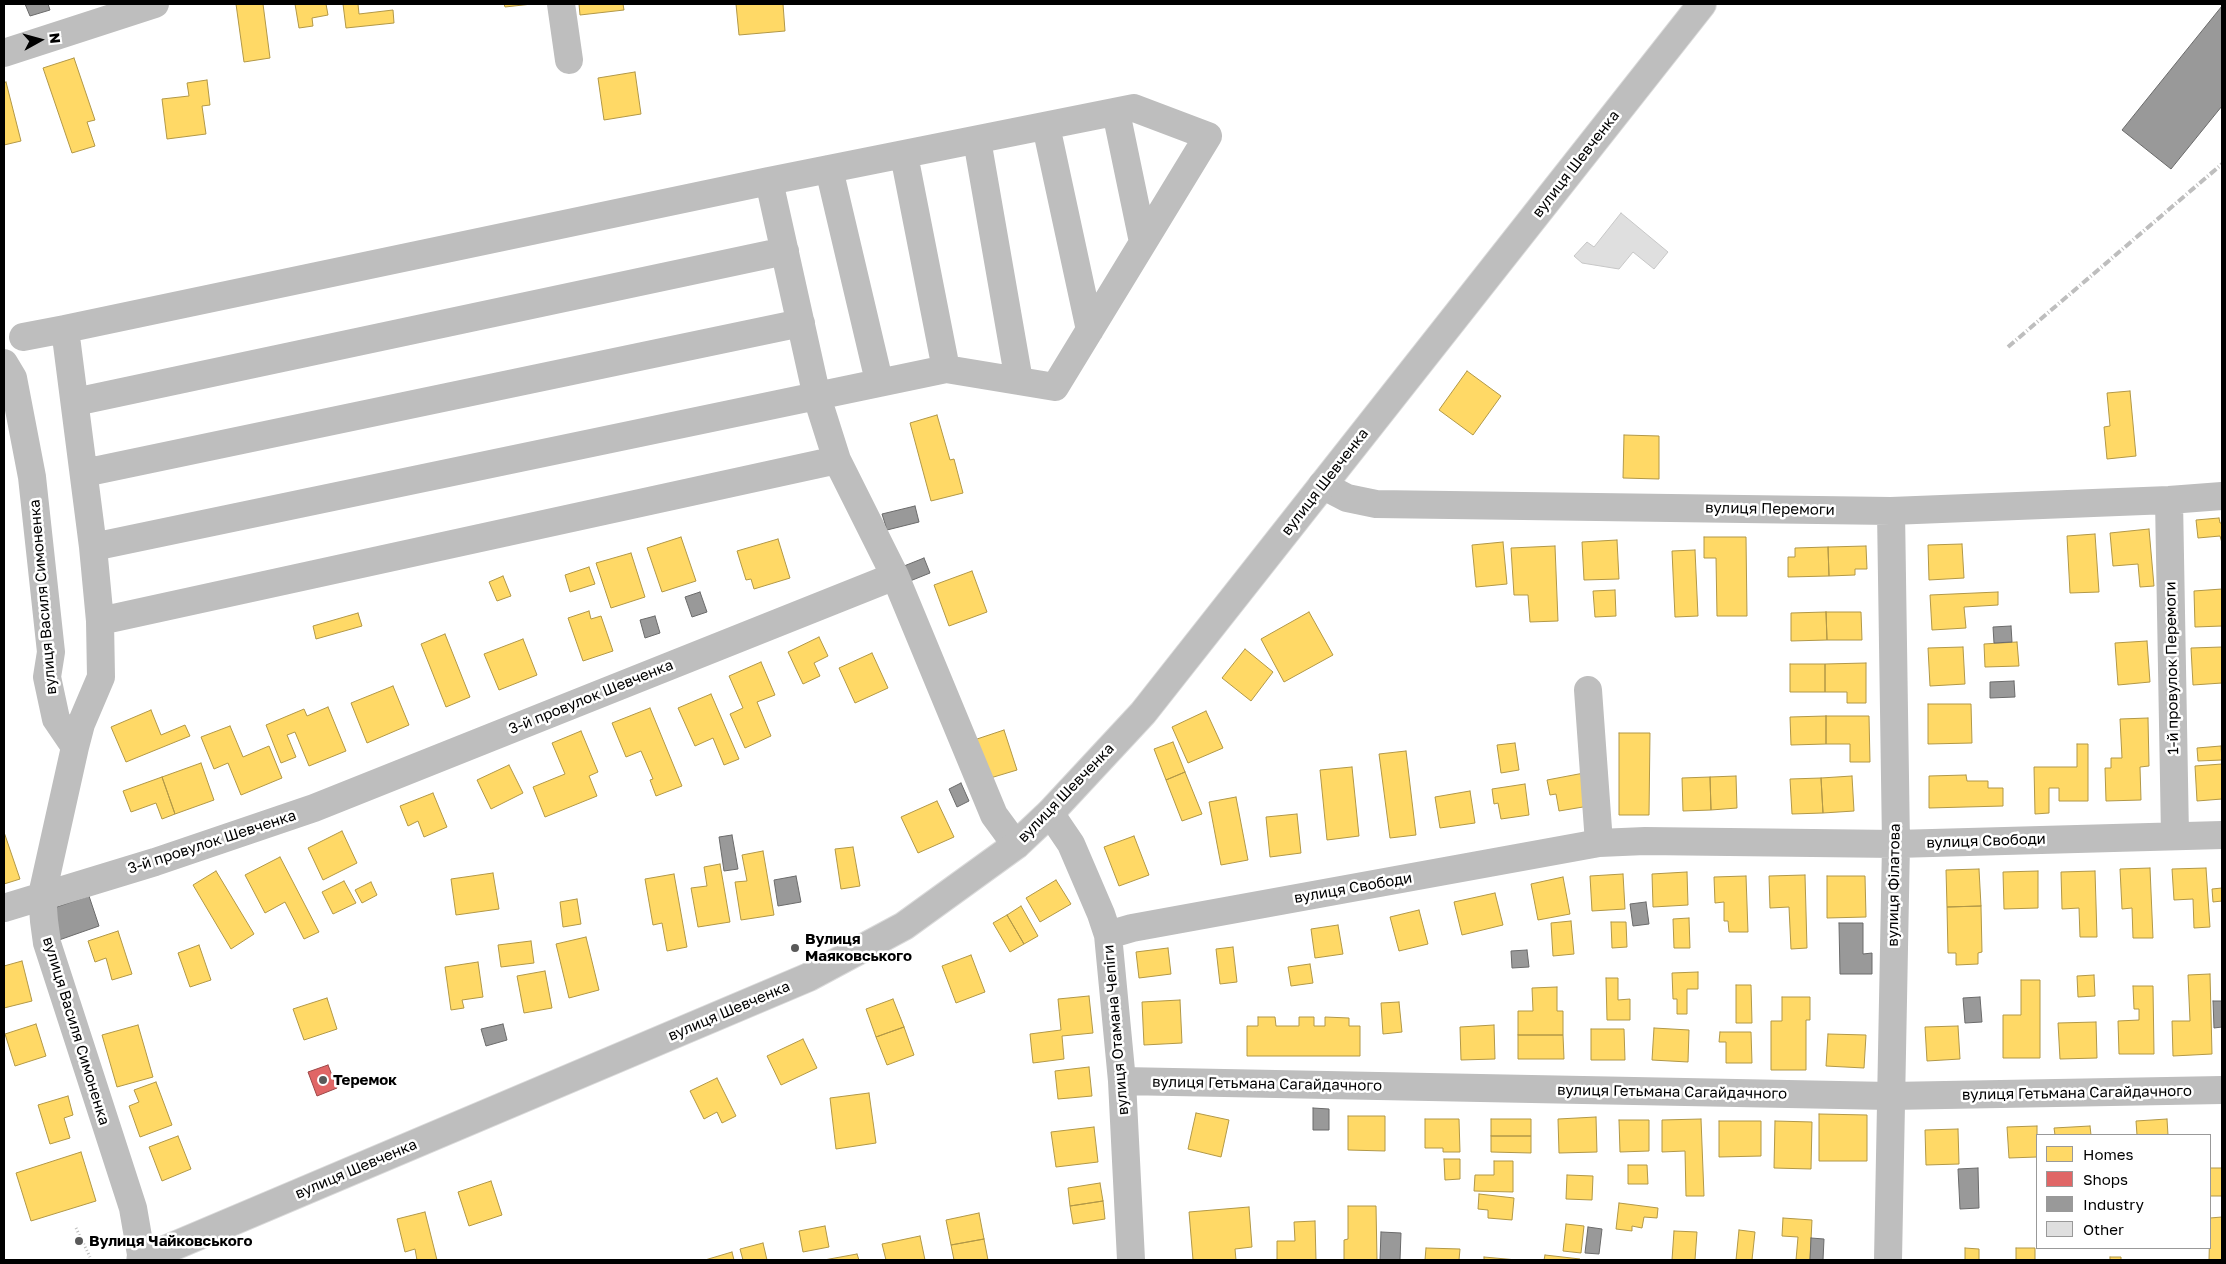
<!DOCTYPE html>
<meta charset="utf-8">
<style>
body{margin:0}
#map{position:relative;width:2226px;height:1264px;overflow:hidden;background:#fff;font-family:"Golos Text",sans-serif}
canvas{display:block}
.frame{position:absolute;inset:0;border:5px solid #000;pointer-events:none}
.legend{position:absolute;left:2036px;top:1134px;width:175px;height:115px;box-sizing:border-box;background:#fff;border:1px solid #999;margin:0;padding:6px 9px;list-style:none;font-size:15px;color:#000}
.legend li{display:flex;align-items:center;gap:10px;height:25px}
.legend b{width:25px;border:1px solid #999}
.north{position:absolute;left:15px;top:15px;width:50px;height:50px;-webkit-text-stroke:4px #fff;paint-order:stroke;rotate:83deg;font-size:14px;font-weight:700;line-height:20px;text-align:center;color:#000}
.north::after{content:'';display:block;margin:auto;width:18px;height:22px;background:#000;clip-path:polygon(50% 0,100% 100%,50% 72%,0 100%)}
</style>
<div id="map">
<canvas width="2226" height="1264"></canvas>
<div class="frame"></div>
<ul class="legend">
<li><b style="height:14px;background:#ffd966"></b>Homes</li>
<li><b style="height:14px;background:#e06666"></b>Shops</li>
<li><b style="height:14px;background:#999"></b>Industry</li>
<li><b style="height:14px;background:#dfdfdf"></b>Other</li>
</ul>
<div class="north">N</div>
</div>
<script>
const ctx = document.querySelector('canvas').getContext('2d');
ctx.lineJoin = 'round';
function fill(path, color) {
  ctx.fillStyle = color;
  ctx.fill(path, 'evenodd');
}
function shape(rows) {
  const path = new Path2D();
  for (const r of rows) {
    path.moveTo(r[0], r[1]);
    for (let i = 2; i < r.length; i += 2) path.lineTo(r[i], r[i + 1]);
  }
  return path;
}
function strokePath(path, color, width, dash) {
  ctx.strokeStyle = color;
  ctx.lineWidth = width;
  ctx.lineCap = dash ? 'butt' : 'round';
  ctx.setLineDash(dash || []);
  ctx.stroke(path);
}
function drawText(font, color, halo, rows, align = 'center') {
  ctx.font = font + ' "Golos Text",sans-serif';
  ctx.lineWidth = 5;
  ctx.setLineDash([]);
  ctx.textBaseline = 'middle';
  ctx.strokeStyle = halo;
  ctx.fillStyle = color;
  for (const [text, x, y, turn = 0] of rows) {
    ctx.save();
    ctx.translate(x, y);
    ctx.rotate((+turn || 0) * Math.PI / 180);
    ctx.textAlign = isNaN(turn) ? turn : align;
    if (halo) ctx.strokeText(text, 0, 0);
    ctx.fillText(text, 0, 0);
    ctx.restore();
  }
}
const homes = shape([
 [236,4,263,4,270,58,244,62,236,4],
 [295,4,326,4,328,15,312,18,313,26,299,28,295,4],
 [343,4,363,4,358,4,359,14,393,10,394,23,346,28,343,4],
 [504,4,532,4,505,7,504,4],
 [579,4,623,4,624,10,580,15,579,4],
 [736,4,783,4,785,31,739,35,736,4],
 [74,58,95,120,87,122,95,146,72,153,43,68,74,58],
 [635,72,641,114,604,120,598,78,635,72],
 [207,80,210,105,202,106,206,134,167,139,162,99,189,96,187,83,207,80],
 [6,82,21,141,4,145,4,83,6,82],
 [1467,371,1501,396,1473,435,1439,410,1467,371],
 [2130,391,2136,456,2107,459,2104,427,2110,426,2107,393,2130,391],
 [937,415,950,460,954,459,963,493,931,501,910,423,937,415],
 [1624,435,1659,436,1659,479,1623,478,1624,435],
 [2219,518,2220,523,2222,523,2222,543,2220,536,2198,538,2196,520,2219,518],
 [2149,529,2154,586,2140,587,2138,564,2113,566,2110,533,2149,529],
 [2095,534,2099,592,2070,593,2067,536,2095,534],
 [681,537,696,581,662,592,647,548,681,537],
 [1704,537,1746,537,1747,616,1717,616,1716,558,1704,558,1704,537],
 [778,539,790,578,754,589,751,579,746,580,737,551,778,539],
 [1617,540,1619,579,1584,580,1582,542,1617,540],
 [1503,542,1507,584,1476,587,1472,545,1503,542],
 [1962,544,1964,578,1929,580,1928,545,1962,544],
 [1555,546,1558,621,1530,622,1528,595,1514,595,1511,548,1555,546],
 [1866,546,1867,569,1855,569,1855,575,1829,576,1828,547,1866,546],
 [1828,547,1829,576,1788,577,1788,557,1795,557,1795,548,1828,547],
 [1695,550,1698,616,1675,617,1672,551,1695,550],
 [631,553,645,597,611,608,596,563,631,553],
 [589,567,595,584,570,592,565,575,589,567],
 [972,571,987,612,949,626,934,585,972,571],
 [503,576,511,596,497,601,489,582,503,576],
 [2222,589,2222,626,2195,627,2194,591,2222,589],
 [1615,590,1616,616,1595,617,1593,591,1615,590],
 [1998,592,1998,605,1964,607,1966,628,1932,630,1930,595,1998,592],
 [589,611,591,619,601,616,613,651,583,661,568,618,589,611],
 [1309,612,1333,655,1284,682,1261,639,1309,612],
 [1826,612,1861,612,1862,640,1827,640,1826,612],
 [1826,612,1827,640,1791,641,1791,613,1826,612],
 [358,613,362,626,316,639,313,626,358,613],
 [445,634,470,697,446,707,421,644,445,634],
 [819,637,828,656,814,663,820,676,803,684,788,652,819,637],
 [523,639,537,675,499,690,484,654,523,639],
 [2147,641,2150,682,2118,685,2115,643,2147,641],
 [2017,642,2019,666,1985,667,1984,644,2017,642],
 [1963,647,1965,684,1930,686,1928,648,1963,647],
 [2222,647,2222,683,2193,685,2191,648,2222,647],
 [1245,649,1273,672,1251,701,1222,678,1245,649],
 [872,653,888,688,855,703,839,668,872,653],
 [761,662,775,695,757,702,771,736,745,748,730,714,743,708,729,676,761,662],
 [1866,663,1866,703,1847,703,1847,692,1825,692,1825,664,1866,663],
 [1790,664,1825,664,1825,692,1790,692,1790,664],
 [393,686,409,725,367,743,351,703,393,686],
 [711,694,739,759,724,765,713,738,695,746,678,708,711,694],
 [1928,704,1971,704,1972,743,1928,744,1928,704],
 [328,707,346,751,309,766,295,732,287,735,296,757,281,763,266,725,304,709,307,716,328,707],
 [650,708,682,786,656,796,650,780,653,779,641,751,626,757,612,723,650,708],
 [151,710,161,735,185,725,190,736,126,762,111,727,151,710],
 [1206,711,1223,748,1188,763,1172,727,1206,711],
 [1826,716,1826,744,1791,745,1790,717,1826,716],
 [1826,716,1869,716,1870,762,1850,762,1850,744,1826,744,1826,716],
 [2148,718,2149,766,2140,767,2141,800,2106,801,2105,768,2111,768,2111,758,2122,758,2120,719,2148,718],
 [230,726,243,757,269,746,282,778,241,795,228,763,214,769,201,737,230,726],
 [1004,730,1017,770,987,779,974,740,1004,730],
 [581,731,598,772,589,776,597,796,545,817,533,787,565,774,552,743,581,731],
 [1619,733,1650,733,1649,815,1619,815,1619,733],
 [1173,742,1185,772,1166,780,1154,749,1173,742],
 [1515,743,1519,770,1501,773,1497,745,1515,743],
 [2077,744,2088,744,2088,801,2059,801,2059,788,2049,788,2049,813,2035,814,2034,767,2077,767,2077,744],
 [2221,746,2222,760,2198,761,2197,748,2221,746],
 [1406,751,1416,835,1390,838,1379,754,1406,751],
 [201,763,214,800,175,814,162,777,201,763],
 [2222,764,2222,799,2197,801,2195,766,2222,764],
 [509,765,523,793,491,809,477,780,509,765],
 [1352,767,1359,836,1327,840,1320,770,1352,767],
 [1185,772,1202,814,1182,821,1166,780,1185,772],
 [1584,773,1589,806,1559,811,1556,794,1550,795,1547,780,1584,773],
 [1966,775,1967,781,1988,781,1988,788,2003,788,2003,806,1929,808,1929,776,1966,775],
 [1736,776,1737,808,1711,810,1710,777,1736,776],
 [1852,776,1854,811,1823,813,1821,778,1852,776],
 [162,777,175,814,162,819,156,803,131,812,123,791,162,777],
 [1710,777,1711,810,1683,811,1682,778,1710,777],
 [1821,778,1823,813,1792,814,1790,779,1821,778],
 [1525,784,1529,815,1501,819,1498,803,1494,804,1492,789,1525,784],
 [1470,791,1475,823,1440,828,1435,797,1470,791],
 [433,793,447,827,424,837,418,821,408,826,400,806,433,793],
 [1236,797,1248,860,1221,865,1209,802,1236,797],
 [937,801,954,837,918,853,901,817,937,801],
 [1297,814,1301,853,1270,857,1266,817,1297,814],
 [342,831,357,863,323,880,308,848,342,831],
 [4,832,20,879,4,884,4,832],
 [1134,836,1149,875,1119,886,1104,847,1134,836],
 [853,847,860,886,841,889,835,849,853,847],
 [763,851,774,915,741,920,735,882,747,881,742,855,763,851],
 [280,857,319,932,304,939,285,902,265,913,245,875,280,857],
 [720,864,730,922,698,927,691,888,707,886,704,867,720,864],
 [2150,868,2153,938,2133,938,2132,908,2122,909,2120,869,2150,868],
 [2206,868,2210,927,2194,928,2193,899,2174,900,2172,869,2206,868],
 [1979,869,1981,906,1947,907,1946,870,1979,869],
 [216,871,254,934,231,949,193,885,216,871],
 [2038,871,2038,908,2004,909,2003,872,2038,871],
 [2095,871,2097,937,2080,937,2079,908,2062,909,2061,872,2095,871],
 [1687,872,1688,905,1653,907,1652,874,1687,872],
 [493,873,499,909,456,915,451,879,493,873],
 [674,874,687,947,667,951,662,923,653,925,645,879,674,874],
 [1623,874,1625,909,1592,911,1590,876,1623,874],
 [1805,875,1807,948,1791,949,1789,907,1770,908,1769,876,1805,875],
 [1746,876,1748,932,1729,932,1728,921,1724,921,1724,902,1715,903,1714,877,1746,876],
 [1827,876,1865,876,1866,917,1827,918,1827,876],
 [1563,877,1570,914,1538,920,1531,884,1563,877],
 [1056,880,1071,904,1040,922,1026,898,1056,880],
 [344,881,356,903,333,914,322,892,344,881],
 [371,882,377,895,362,903,355,890,371,882],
 [2222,888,2222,901,2213,902,2212,889,2222,888],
 [1495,893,1503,925,1462,935,1454,902,1495,893],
 [577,899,581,924,563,927,560,902,577,899],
 [1021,906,1038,936,1024,944,1007,915,1021,906],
 [1981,906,1982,952,1978,953,1978,964,1956,965,1956,953,1948,953,1947,907,1981,906],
 [1419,910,1428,944,1399,951,1390,917,1419,910],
 [1007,915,1024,944,1010,952,993,923,1007,915],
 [1689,918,1690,948,1674,948,1673,919,1689,918],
 [1571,921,1574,954,1553,956,1551,923,1571,921],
 [1611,922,1626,922,1627,947,1612,948,1611,922],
 [1338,925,1343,954,1315,958,1311,929,1338,925],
 [118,931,132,974,112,980,106,958,95,962,88,941,118,931],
 [586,937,599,990,569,998,556,944,586,937],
 [531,941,534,963,501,967,498,945,531,941],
 [199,945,211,980,190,987,178,953,199,945],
 [1233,947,1237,982,1220,984,1216,949,1233,947],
 [1168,948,1171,974,1139,978,1136,952,1168,948],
 [971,955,985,992,956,1003,942,966,971,955],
 [22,961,32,1001,4,1008,4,966,22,961],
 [478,962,483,997,462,1000,464,1008,451,1010,445,967,478,962],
 [1310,964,1313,983,1291,986,1288,967,1310,964],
 [545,971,552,1008,524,1013,517,976,545,971],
 [1698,972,1698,989,1687,989,1687,1014,1677,1014,1677,999,1673,999,1672,973,1698,972],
 [2210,974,2212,1054,2173,1056,2172,1021,2190,1021,2188,975,2210,974],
 [2094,975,2095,996,2078,997,2077,976,2094,975],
 [1606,978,1618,978,1618,1000,1630,999,1630,1020,1607,1020,1606,978],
 [2021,980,2040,980,2040,1058,2003,1058,2003,1015,2021,1015,2021,980],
 [1736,985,1751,985,1752,1023,1736,1023,1736,985],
 [2133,986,2153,986,2154,1054,2119,1054,2118,1021,2139,1020,2139,1009,2134,1009,2133,986],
 [1557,987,1557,1011,1563,1011,1563,1035,1518,1035,1518,1011,1533,1011,1532,988,1557,987],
 [1089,996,1093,1033,1062,1036,1064,1059,1033,1063,1030,1034,1061,1030,1058,999,1089,996],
 [1782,997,1810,997,1810,1020,1806,1020,1806,1070,1771,1070,1771,1021,1782,1021,1782,997],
 [327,998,337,1029,304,1040,293,1009,327,998],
 [893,999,904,1027,876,1037,866,1009,893,999],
 [1180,1000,1182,1043,1144,1045,1142,1002,1180,1000],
 [1399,1002,1402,1032,1383,1034,1381,1003,1399,1002],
 [1258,1017,1275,1017,1276,1026,1299,1026,1299,1017,1314,1017,1314,1026,1325,1026,1325,1017,1349,1018,1349,1026,1360,1026,1360,1056,1247,1056,1247,1026,1258,1026,1258,1017],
 [2096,1022,2097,1058,2060,1059,2058,1023,2096,1022],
 [36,1024,46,1056,15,1066,5,1034,36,1024],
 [138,1025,153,1077,117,1087,102,1035,138,1025],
 [1494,1025,1495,1059,1461,1060,1460,1027,1494,1025],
 [1958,1026,1960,1059,1927,1061,1925,1027,1958,1026],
 [904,1027,914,1055,887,1065,876,1037,904,1027],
 [1654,1028,1689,1030,1688,1062,1652,1060,1654,1028],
 [1591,1029,1624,1029,1625,1060,1591,1060,1591,1029],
 [1720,1032,1751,1032,1752,1063,1726,1063,1726,1042,1719,1042,1720,1032],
 [1828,1034,1866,1035,1864,1068,1826,1066,1828,1034],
 [1518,1035,1563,1035,1564,1059,1518,1059,1518,1035],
 [803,1039,817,1068,781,1085,767,1056,803,1039],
 [1089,1067,1092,1096,1058,1099,1055,1071,1089,1067],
 [717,1078,736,1116,722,1123,717,1112,704,1119,690,1091,717,1078],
 [156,1082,172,1125,140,1137,129,1106,139,1102,134,1090,156,1082],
 [869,1093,876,1143,836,1149,830,1098,869,1093],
 [68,1096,73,1115,64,1118,70,1138,50,1144,38,1105,68,1096],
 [1196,1113,1229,1120,1221,1157,1188,1149,1196,1113],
 [1819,1114,1867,1115,1867,1161,1819,1161,1819,1114],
 [1348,1116,1385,1116,1385,1151,1348,1150,1348,1116],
 [1596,1117,1597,1152,1559,1153,1558,1119,1596,1117],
 [1425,1119,1459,1119,1460,1152,1443,1152,1443,1148,1425,1148,1425,1119],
 [1491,1119,1531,1119,1531,1136,1491,1136,1491,1119],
 [1701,1119,1704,1196,1686,1196,1685,1151,1662,1152,1662,1120,1701,1119],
 [2167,1119,2168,1135,2137,1135,2136,1121,2167,1119],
 [1619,1120,1649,1120,1649,1151,1620,1152,1619,1120],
 [1719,1121,1761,1121,1761,1156,1719,1157,1719,1121],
 [1775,1121,1812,1122,1811,1169,1774,1168,1775,1121],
 [2037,1126,2037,1157,2009,1158,2007,1127,2037,1126],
 [2090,1126,2091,1135,2055,1135,2054,1128,2090,1126],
 [1094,1127,1098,1162,1056,1167,1051,1132,1094,1127],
 [1958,1129,1959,1164,1926,1165,1925,1130,1958,1129],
 [178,1136,191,1169,162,1181,149,1147,178,1136],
 [1491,1136,1531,1136,1531,1153,1491,1152,1491,1136],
 [81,1152,96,1201,31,1221,16,1173,81,1152],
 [1444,1159,1460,1159,1460,1179,1445,1180,1444,1159],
 [1494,1161,1513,1161,1513,1192,1474,1191,1475,1175,1494,1175,1494,1161],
 [1628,1165,1647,1165,1648,1184,1628,1184,1628,1165],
 [2210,1168,2222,1168,2222,1196,2210,1196,2210,1168],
 [1567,1175,1593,1176,1592,1200,1566,1199,1567,1175],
 [491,1181,502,1215,469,1226,458,1192,491,1181],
 [1100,1183,1103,1201,1070,1206,1068,1188,1100,1183],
 [1479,1194,1514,1198,1512,1220,1488,1218,1488,1210,1478,1209,1479,1194],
 [1103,1201,1105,1219,1073,1224,1070,1206,1103,1201],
 [1619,1203,1658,1208,1657,1218,1644,1217,1642,1228,1632,1226,1632,1231,1616,1229,1619,1203],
 [1348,1206,1376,1206,1377,1260,1344,1260,1344,1240,1348,1239,1348,1206],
 [1249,1207,1252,1247,1235,1249,1236,1260,1193,1260,1189,1212,1249,1207],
 [425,1212,437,1260,417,1260,415,1249,405,1252,397,1219,425,1212],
 [979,1213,984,1239,951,1245,946,1220,979,1213],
 [2222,1217,2222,1260,2209,1260,2210,1218,2222,1217],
 [1783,1218,1812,1220,1810,1260,1796,1260,1798,1237,1782,1236,1783,1218],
 [1315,1221,1316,1260,1277,1260,1277,1241,1295,1241,1294,1222,1315,1221],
 [1566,1224,1584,1226,1581,1253,1563,1251,1566,1224],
 [825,1226,829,1247,803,1252,799,1231,825,1226],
 [1739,1230,1755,1232,1752,1260,1736,1260,1739,1230],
 [1674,1231,1697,1232,1695,1260,1672,1260,1674,1231],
 [920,1236,925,1260,886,1260,882,1244,920,1236],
 [984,1239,988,1260,954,1260,951,1245,984,1239],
 [763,1243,767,1260,743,1260,740,1249,763,1243],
 [1426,1248,1460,1249,1459,1260,1425,1260,1426,1248],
 [1965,1248,1979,1249,1979,1260,1965,1260,1965,1248],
 [2016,1248,2035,1248,2035,1260,2016,1260,2016,1248],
 [732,1252,734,1260,705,1260,732,1252],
 [857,1254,859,1260,824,1260,857,1254],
 [1545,1255,1580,1259,1580,1260,1544,1260,1545,1255],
 [1484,1257,1517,1260,1484,1260,1484,1257],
 [2110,1257,2121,1257,2121,1260,2110,1260,2110,1257]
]);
fill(homes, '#ffd966');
strokePath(homes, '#b29847', 1);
const shops = shape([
 [328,1065,337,1088,317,1096,308,1072,328,1065]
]);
fill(shops, '#e06666');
strokePath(shops, '#9d4747', 1);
const industry = shape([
 [25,4,48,4,50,10,30,16,25,4],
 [2222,6,2222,106,2171,169,2122,130,2222,6],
 [915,506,919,522,887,530,882,514,915,506],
 [924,558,930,573,905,583,899,568,924,558],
 [700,592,707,612,692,617,685,597,700,592],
 [655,616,660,633,645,638,640,620,655,616],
 [2011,626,2012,642,1994,643,1993,627,2011,626],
 [2014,681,2015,697,1990,698,1990,682,2014,681],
 [961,783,969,801,957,807,949,789,961,783],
 [732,835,738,869,724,871,719,837,732,835],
 [796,876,801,902,778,906,774,880,796,876],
 [89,896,99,926,59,940,48,910,89,896],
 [1646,902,1649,924,1633,926,1630,904,1646,902],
 [1839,923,1863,923,1863,954,1872,953,1872,974,1840,974,1839,923],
 [1527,950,1529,967,1512,968,1511,951,1527,950],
 [1980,997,1982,1022,1965,1023,1963,998,1980,997],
 [2213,1001,2222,1001,2222,1027,2214,1028,2213,1001],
 [503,1024,507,1040,486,1046,481,1029,503,1024],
 [1313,1108,1329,1109,1329,1130,1313,1130,1313,1108],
 [1978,1168,1979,1208,1960,1209,1958,1169,1978,1168],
 [1588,1227,1602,1229,1599,1254,1585,1253,1588,1227],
 [1381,1232,1401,1233,1400,1260,1380,1260,1381,1232],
 [1811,1238,1824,1239,1823,1260,1810,1260,1811,1238]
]);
fill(industry, '#999');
strokePath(industry, '#6b6b6b', 1);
const building = shape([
 [1621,213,1668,252,1654,269,1633,252,1619,269,1582,263,1574,256,1587,242,1594,247,1621,213]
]);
fill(building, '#dfdfdf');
strokePath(building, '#c7c7c7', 1);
const major = shape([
 [141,1260,809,977,904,926,1016,845,1050,813,1143,713,1702,4]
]);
strokePath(major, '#dbdbdb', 30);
strokePath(shape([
 [76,1228,90,1257]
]), '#b9b9b9', 3, [1, 2.5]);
strokePath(shape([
 [561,4,569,60],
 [4,53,155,4],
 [1116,112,1143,242],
 [1046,126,1090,330],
 [977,140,1019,381],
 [904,155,946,369],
 [829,169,879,381],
 [23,337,65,329],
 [4,363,13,378,32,477,51,652,47,677,56,719,75,747],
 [75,402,785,251],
 [84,473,801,323],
 [1322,485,1347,498,1376,504,1891,511,2169,500,2222,496],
 [2169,500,2175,836],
 [93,547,946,369,1055,387,1208,136,1134,108,769,181],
 [100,621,837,460],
 [1588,690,1599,843],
 [1050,813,1071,844,1101,914,1108,935,1122,1081,1131,1260],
 [4,908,155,862,314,808,895,576],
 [1108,935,1132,928,1599,843,1645,841,1896,844,2222,835],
 [1122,1081,1890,1096,2222,1090],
 [142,1260,133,1208,47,943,44,921,42,895,75,747,81,724,101,677,100,621,93,547,65,329,769,181,817,397,837,460,895,576,994,815,1016,845],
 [1888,1260,1896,844,1891,511]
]), '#bebebe', 28);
strokePath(major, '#bebebe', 28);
strokePath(shape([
 [2008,347,2222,164]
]), '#bebebe', 4, [8, 2.5, 1, 2.5]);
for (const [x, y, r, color] of [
 [795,948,5,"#595959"],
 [323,1080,5,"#595959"],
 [79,1241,5,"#595959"]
]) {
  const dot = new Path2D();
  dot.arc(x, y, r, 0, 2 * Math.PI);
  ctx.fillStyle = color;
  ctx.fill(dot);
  strokePath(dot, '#fff', 2);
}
drawText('15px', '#000', '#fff', [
 ["вулиця Шевченка",1576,164,-52],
 ["вулиця Шевченка",1325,482,-52],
 ["вулиця Перемоги",1770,509,1],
 ["вулиця Василя Симоненка",43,597,-95],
 ["1-й провулок Перемоги",2172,668,-91],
 ["3-й провулок Шевченка",591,697,-22],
 ["вулиця Шевченка",1066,793,-46],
 ["вулиця Свободи",1986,841,-2],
 ["3-й провулок Шевченка",212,842,-18],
 ["вулиця Філатова",1894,885,-89],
 ["вулиця Свободи",1353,888,-10],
 ["вулиця Шевченка",729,1011,-23],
 ["вулиця Отамана Чепіги",1116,1030,-95],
 ["вулиця Василя Симоненка",76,1031,73],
 ["вулиця Гетьмана Сагайдачного",1267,1084,1],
 ["вулиця Гетьмана Сагайдачного",1672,1092,1],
 ["вулиця Гетьмана Сагайдачного",2077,1093,-1],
 ["вулиця Шевченка",356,1169,-23]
]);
drawText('bold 15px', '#000', '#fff', [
 ["Вулиця",805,939],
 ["Маяковського",805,956],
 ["Теремок",333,1080],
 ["Вулиця Чайковського",89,1241]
], 'left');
</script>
